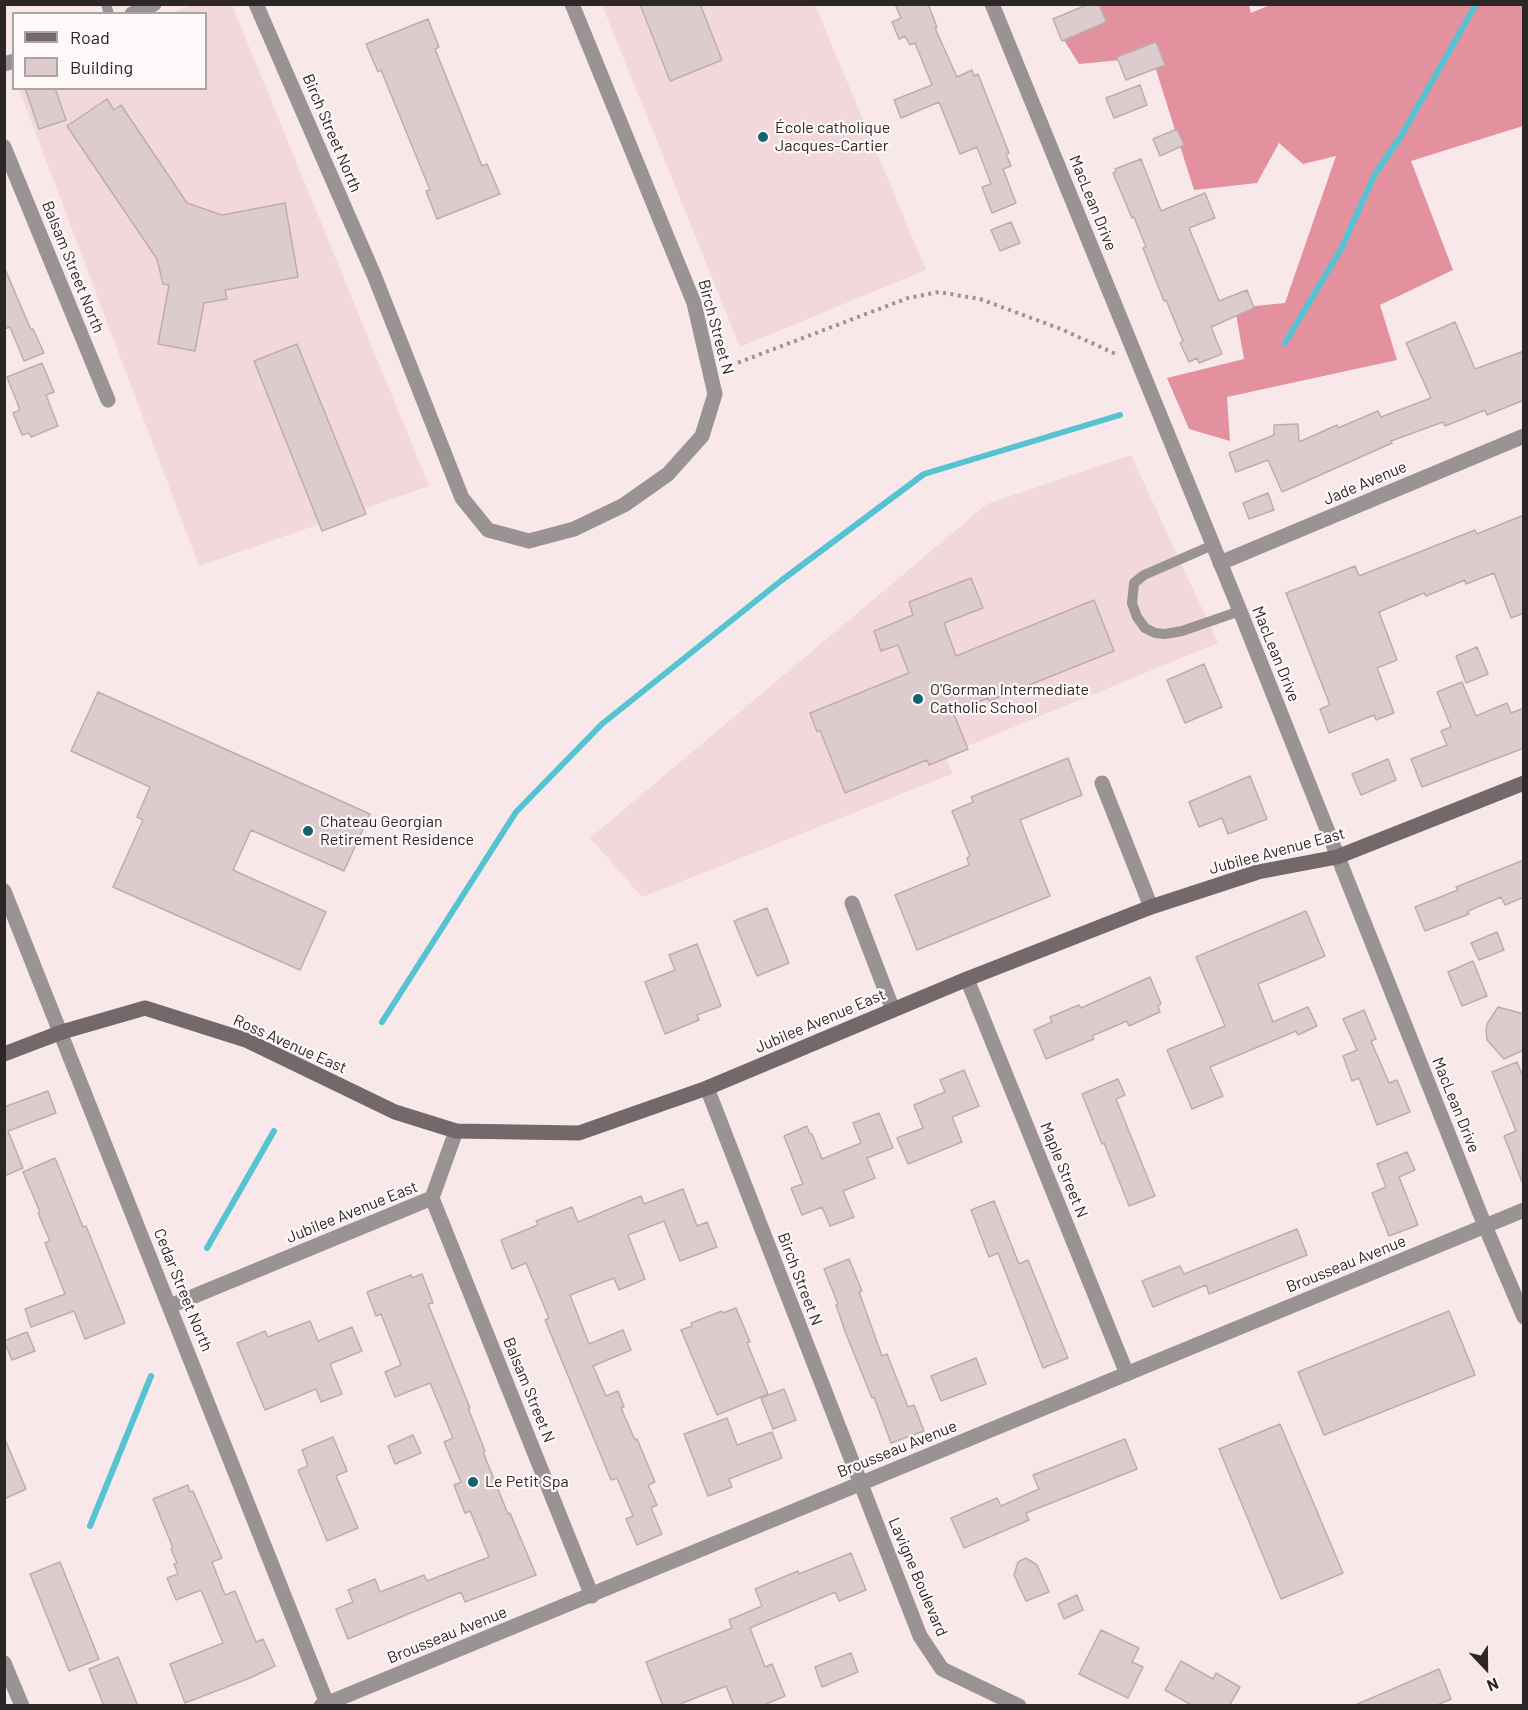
<!DOCTYPE html>
<meta charset="utf-8">
<style>
body{margin:0}
#map{position:relative;width:1528px;height:1710px;overflow:hidden;background:#f9e8ea;font-family:Barlow,sans-serif}
canvas{display:block}
.frame{position:absolute;inset:0;border:6px solid #2c2627;pointer-events:none}
.legend{position:absolute;left:12px;top:12px;width:195px;height:78px;box-sizing:border-box;background:#fff8f9;border:2px solid #aba4a5;margin:0;padding:8px 10px;list-style:none;font-size:18px;color:#2c2627}
.legend li{display:flex;align-items:center;gap:12px;height:30px}
.legend b{width:30px;border:2px solid #aba4a5}
.north{position:absolute;left:1456px;top:1638px;width:60px;height:60px;-webkit-text-stroke:4px #fff8f9;paint-order:stroke;rotate:158deg;font-size:16px;font-weight:700;line-height:24px;text-align:center;color:#2c2627}
.north::after{content:'';display:block;margin:auto;width:21px;height:27px;background:#2c2627;clip-path:polygon(50% 0,100% 100%,50% 72%,0 100%)}
</style>
<div id="map">
<canvas width="1528" height="1710"></canvas>
<div class="frame"></div>
<ul class="legend">
<li><b style="height:8px;background:#73696a"></b>Road</li>
<li><b style="height:16px;background:#ddccce"></b>Building</li>
</ul>
<div class="north">N</div>
</div>
<script>
const ctx = document.querySelector('canvas').getContext('2d');
ctx.lineJoin = 'round';
function fill(path, color) {
  ctx.fillStyle = color;
  ctx.fill(path, 'evenodd');
}
function shape(rows) {
  const path = new Path2D();
  for (const r of rows) {
    path.moveTo(r[0], r[1]);
    for (let i = 2; i < r.length; i += 2) path.lineTo(r[i], r[i + 1]);
  }
  return path;
}
function strokePath(path, color, width, dash) {
  ctx.strokeStyle = color;
  ctx.lineWidth = width;
  ctx.lineCap = dash ? 'butt' : 'round';
  ctx.setLineDash(dash || []);
  ctx.stroke(path);
}
function drawText(font, color, halo, rows, align = 'center') {
  ctx.font = font + ' Barlow,sans-serif';
  ctx.lineWidth = 4.5;
  ctx.setLineDash([]);
  ctx.textBaseline = 'middle';
  ctx.strokeStyle = halo;
  ctx.fillStyle = color;
  for (const [text, x, y, turn = 0] of rows) {
    ctx.save();
    ctx.translate(x, y);
    ctx.rotate((+turn || 0) * Math.PI / 180);
    ctx.textAlign = isNaN(turn) ? turn : align;
    if (halo) ctx.strokeText(text, 0, 0);
    ctx.fillText(text, 0, 0);
    ctx.restore();
  }
}
fill(shape([
 [193,5,232,5,429,486,199,566,19,89,206,88,206,14,170,13],
 [602,5,815,5,926,270,740,347],
 [1131,455,1218,643,946,755,952,774,642,897,590,838,987,504]
]), '#f2d8dc');
fill(shape([
 [1272,4,1523,5,1523,126,1411,161,1453,270,1380,305,1397,360,1227,397,1230,441,1189,429,1167,378,1244,359,1235,308,1285,303,1336,156,1303,164,1279,143,1257,183,1194,190,1152,57,1079,64,1062,37,1094,5,1249,5,1251,13]
]), '#e3909f');
strokePath(shape([
 [1285,343,1341,249,1375,174,1401,136,1476,4],
 [382,1022,516,812,602,724,782,580,924,474,1120,415],
 [207,1248,274,1131],
 [90,1526,151,1376]
]), '#55c3d2', 6);
const building = shape([
 [640,4,700,4,722,60,670,81,640,4],
 [895,4,928,4,937,27,935,28,957,77,972,70,974,76,978,74,1009,153,1006,154,1011,166,1003,169,1016,203,992,213,982,187,991,184,977,147,960,154,939,102,901,118,894,100,932,85,915,43,910,45,905,36,899,39,892,22,901,18,895,4],
 [1089,4,1099,4,1106,22,1062,41,1053,19,1089,4],
 [428,19,439,47,435,49,482,166,487,164,500,194,437,219,426,191,430,190,381,70,378,72,366,44,428,19],
 [1156,42,1165,65,1126,80,1117,57,1156,42],
 [1140,85,1147,105,1114,118,1106,98,1140,85],
 [25,88,55,88,66,120,39,129,25,88],
 [107,99,114,110,121,105,187,203,222,215,285,203,298,277,225,290,227,299,204,303,195,351,158,344,169,285,163,284,157,259,67,126,107,99],
 [1177,129,1184,145,1160,156,1153,139,1177,129],
 [1141,159,1161,211,1205,193,1215,218,1189,228,1219,301,1247,290,1254,308,1211,327,1222,354,1199,363,1197,358,1189,362,1180,343,1183,341,1166,300,1164,301,1143,248,1146,247,1134,217,1132,218,1113,173,1116,172,1115,169,1141,159],
 [1011,222,1020,243,1000,251,991,230,1011,222],
 [5,269,31,330,33,329,44,353,24,361,10,327,4,329,5,269],
 [1455,322,1475,369,1524,351,1524,400,1487,415,1485,410,1445,426,1443,422,1391,441,1392,443,1282,492,1268,460,1236,472,1229,453,1274,435,1274,425,1298,424,1299,442,1337,425,1338,428,1378,411,1381,417,1431,398,1406,343,1455,322],
 [297,344,366,514,322,531,254,361,297,344],
 [42,363,54,392,46,395,58,426,31,437,29,433,22,435,13,413,20,410,7,377,42,363],
 [1268,493,1274,510,1249,519,1243,503,1268,493],
 [1524,515,1524,613,1511,618,1494,573,1466,584,1465,580,1426,596,1424,593,1379,612,1397,660,1377,668,1394,713,1376,720,1374,715,1329,733,1320,709,1330,705,1286,593,1355,566,1359,576,1475,530,1477,534,1524,515],
 [971,578,983,608,944,623,956,656,1094,600,1114,651,989,701,988,698,953,712,968,749,929,765,927,760,845,793,820,730,817,732,810,713,909,673,898,645,881,651,874,631,913,615,909,602,971,578],
 [1477,647,1488,674,1466,683,1456,656,1477,647],
 [1204,664,1222,707,1185,723,1167,680,1204,664],
 [1462,682,1476,716,1507,703,1511,713,1524,708,1524,748,1422,787,1411,759,1447,745,1441,731,1451,727,1437,692,1462,682],
 [98,692,370,814,344,871,251,830,233,870,326,912,300,970,113,887,143,820,137,817,150,787,71,751,98,692],
 [1068,758,1082,795,1020,820,1050,896,917,950,895,895,969,865,967,858,970,856,952,811,973,802,971,797,1068,758],
 [1388,759,1396,780,1361,795,1352,774,1388,759],
 [1250,776,1267,819,1228,834,1222,818,1199,827,1189,802,1250,776],
 [1524,860,1524,897,1505,905,1501,897,1468,911,1469,914,1425,931,1415,907,1458,890,1456,887,1524,860],
 [767,908,789,963,757,976,734,921,767,908],
 [1306,911,1325,956,1258,984,1273,1022,1308,1007,1317,1026,1298,1035,1296,1031,1210,1067,1223,1096,1192,1109,1167,1050,1225,1026,1196,957,1306,911],
 [1497,932,1504,950,1479,960,1471,943,1497,932],
 [697,944,721,1006,697,1015,699,1020,665,1034,645,982,675,970,669,955,697,944],
 [1473,961,1487,996,1462,1006,1448,972,1473,961],
 [1150,977,1161,1004,1158,1006,1160,1012,1129,1026,1127,1021,1092,1036,1094,1039,1046,1059,1034,1030,1052,1022,1050,1017,1079,1005,1081,1008,1150,977],
 [1498,1007,1524,1014,1524,1050,1504,1059,1487,1040,1486,1031,1487,1024,1498,1007],
 [1364,1010,1376,1039,1371,1041,1389,1083,1397,1080,1410,1112,1377,1125,1359,1078,1352,1081,1343,1056,1357,1050,1343,1019,1364,1010],
 [1517,1062,1524,1079,1522,1182,1504,1136,1516,1131,1492,1072,1517,1062],
 [964,1070,979,1106,952,1117,962,1142,908,1164,897,1138,923,1128,914,1105,945,1092,940,1080,964,1070],
 [1118,1079,1125,1095,1116,1099,1155,1196,1129,1206,1104,1143,1102,1144,1082,1094,1118,1079],
 [48,1091,56,1113,8,1131,23,1168,4,1176,4,1107,48,1091],
 [879,1113,893,1148,867,1158,875,1178,843,1191,854,1217,830,1226,822,1207,802,1215,791,1188,803,1184,784,1136,807,1126,810,1134,812,1134,822,1159,861,1143,853,1123,879,1113],
 [1407,1152,1415,1170,1399,1177,1418,1225,1389,1236,1372,1193,1386,1187,1377,1164,1407,1152],
 [55,1158,83,1227,86,1226,125,1323,85,1339,74,1311,31,1327,25,1309,65,1294,45,1243,50,1241,38,1213,40,1212,23,1172,55,1158],
 [683,1189,697,1226,707,1222,717,1247,680,1261,664,1221,628,1235,645,1279,619,1290,614,1278,570,1295,589,1344,623,1330,631,1350,593,1366,606,1396,618,1391,624,1407,621,1408,635,1440,637,1439,655,1482,648,1485,657,1505,651,1508,662,1534,637,1545,626,1519,633,1516,617,1478,611,1480,545,1320,549,1318,526,1263,512,1269,501,1240,538,1225,536,1221,572,1207,578,1222,641,1196,644,1204,683,1189],
 [994,1201,1019,1264,1028,1260,1068,1358,1043,1368,998,1253,989,1257,971,1210,994,1201],
 [1297,1229,1307,1255,1209,1294,1206,1285,1153,1307,1142,1281,1180,1266,1184,1274,1297,1229],
 [849,1259,862,1291,859,1292,882,1356,887,1354,908,1407,914,1405,924,1431,891,1443,874,1397,872,1398,846,1334,836,1305,838,1304,824,1269,849,1259],
 [422,1274,433,1303,428,1304,470,1408,468,1408,485,1451,483,1452,508,1514,510,1513,536,1575,465,1602,461,1592,348,1639,336,1609,353,1602,348,1590,375,1579,380,1592,424,1575,427,1581,489,1557,470,1511,465,1513,454,1485,461,1482,444,1442,453,1438,430,1383,395,1397,385,1372,401,1365,381,1314,376,1316,367,1292,411,1275,412,1278,422,1274],
 [736,1308,750,1342,747,1343,768,1394,717,1415,681,1330,692,1326,691,1323,722,1311,723,1313,736,1308],
 [1449,1311,1475,1375,1324,1435,1298,1372,1449,1311],
 [310,1321,318,1341,352,1327,362,1351,330,1364,342,1394,321,1402,316,1389,265,1410,237,1343,265,1331,268,1337,310,1321],
 [27,1332,35,1351,12,1360,4,1341,27,1332],
 [976,1358,986,1384,941,1401,931,1376,976,1358],
 [784,1389,796,1420,773,1429,761,1398,784,1389],
 [727,1418,737,1445,772,1432,782,1458,729,1479,732,1487,708,1496,684,1434,727,1418],
 [1280,1424,1343,1573,1281,1599,1219,1449,1280,1424],
 [413,1435,421,1453,395,1464,388,1446,413,1435],
 [4,1437,26,1489,4,1499,4,1437],
 [333,1437,347,1471,336,1476,358,1528,327,1541,298,1470,308,1466,302,1450,333,1437],
 [1125,1439,1137,1469,1026,1513,1029,1520,964,1548,951,1518,997,1498,1001,1506,1039,1489,1033,1475,1125,1439],
 [188,1485,190,1492,193,1491,222,1558,212,1562,225,1595,235,1591,256,1642,263,1639,275,1666,250,1678,185,1703,170,1664,223,1643,201,1590,176,1600,167,1578,178,1574,174,1564,177,1563,171,1549,173,1548,153,1499,188,1485],
 [851,1553,866,1590,839,1601,835,1592,750,1628,765,1667,772,1664,785,1696,761,1706,734,1706,726,1686,675,1706,663,1706,646,1662,732,1628,729,1620,762,1606,755,1589,798,1571,799,1574,851,1553],
 [1026,1558,1037,1565,1049,1592,1026,1601,1014,1575,1018,1562,1026,1558],
 [60,1562,99,1659,69,1671,30,1574,60,1562],
 [1077,1595,1083,1610,1064,1619,1058,1604,1077,1595],
 [1101,1630,1139,1648,1132,1662,1143,1667,1128,1698,1079,1674,1101,1630],
 [851,1653,858,1672,822,1687,815,1667,851,1653],
 [118,1657,138,1706,104,1706,89,1669,118,1657],
 [1181,1661,1213,1679,1216,1673,1240,1687,1229,1706,1193,1706,1165,1690,1181,1661],
 [1439,1669,1451,1699,1435,1706,1353,1706,1439,1669]
]);
fill(building, '#ddccce');
strokePath(building, '#beadaf', 1.5);
strokePath(shape([
 [724,368,908,298,939,292,980,299,1061,329,1118,355]
]), '#9e9293', 4, [3, 4.5]);
strokePath(shape([
 [106,4,109,14],
 [1213,545,1144,575,1134,583,1132,603,1137,617,1145,628,1155,633,1165,634,1182,631,1240,611]
]), '#9a9394', 10);
strokePath(shape([
 [256,4,374,275,462,498,488,530,529,541,574,529,624,505,668,474,702,436,715,394,694,303,572,4],
 [132,14,154,4],
 [4,64,14,61],
 [4,147,108,400],
 [1220,563,1524,436],
 [1102,783,1151,907],
 [4,891,328,1706],
 [852,903,893,1010],
 [967,979,1127,1374],
 [707,1088,920,1636,942,1669,1019,1706],
 [432,1198,592,1596],
 [170,1306,432,1198,456,1131],
 [4,1663,22,1706],
 [321,1706,1524,1210]
]), '#9a9394', 15);
strokePath(shape([
 [992,4,1240,611,1485,1226,1524,1317]
]), '#9a9394', 15);
strokePath(shape([
 [4,1054,62,1032,145,1008,246,1040,395,1112,456,1131,579,1133,707,1088,967,979,1151,907,1258,872,1337,857,1524,783]
]), '#73696a', 15);
for (const [x, y, r, color] of [
 [763,137,6,"#16636c"],
 [918,699,6,"#16636c"],
 [308,831,6,"#16636c"],
 [473,1482,6,"#16636c"]
]) {
  const dot = new Path2D();
  dot.arc(x, y, r, 0, 2 * Math.PI);
  ctx.fillStyle = color;
  ctx.fill(dot);
  strokePath(dot, '#fff8f9', 2);
}
drawText('16px', '#2c2627', '#fff8f9', [
 ["École catholique",775,128],
 ["Jacques-Cartier",775,146],
 ["O'Gorman Intermediate",930,690],
 ["Catholic School",930,708],
 ["Chateau Georgian",320,822],
 ["Retirement Residence",320,840],
 ["Le Petit Spa",485,1482]
], 'left');
drawText('16px', '#2c2627', '#fff8f9', [
 ["Birch Street North",332,133,67],
 ["MacLean Drive",1093,203,68],
 ["Balsam Street North",73,267,68],
 ["Birch Street N",716,327,75],
 ["Jade Avenue",1365,483,-23],
 ["MacLean Drive",1276,654,68],
 ["Jubilee Avenue East",1277,851,-15],
 ["Jubilee Avenue East",820,1021,-23],
 ["Ross Avenue East",290,1044,24],
 ["MacLean Drive",1456,1105,68],
 ["Maple Street N",1064,1170,68],
 ["Jubilee Avenue East",352,1212,-22],
 ["Brousseau Avenue",1346,1264,-22],
 ["Birch Street N",800,1279,69],
 ["Cedar Street North",183,1290,68],
 ["Balsam Street N",529,1390,68],
 ["Brousseau Avenue",897,1449,-22],
 ["Lavigne Boulevard",918,1577,67],
 ["Brousseau Avenue",447,1635,-22]
]);
</script>
